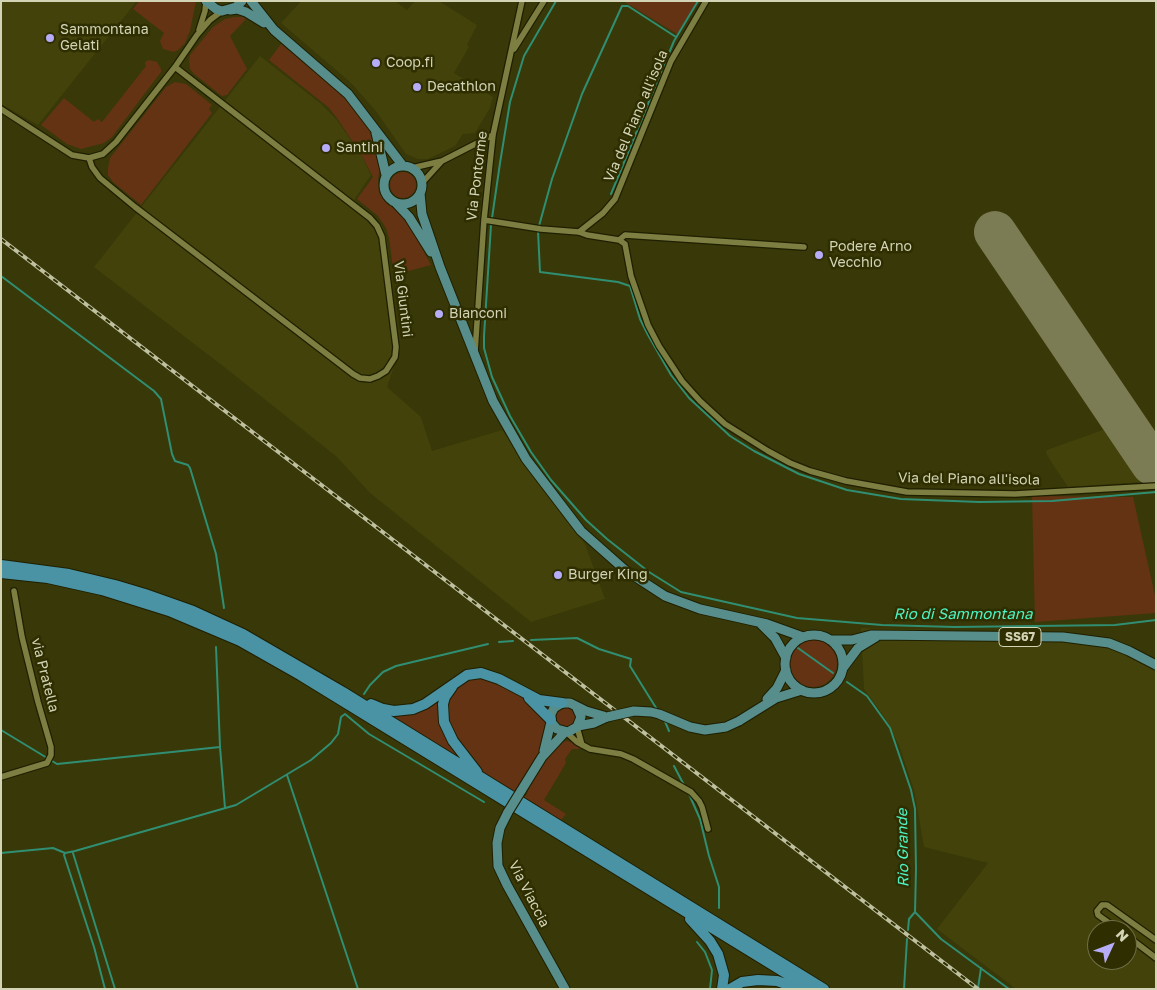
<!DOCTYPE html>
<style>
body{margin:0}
#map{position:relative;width:1157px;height:990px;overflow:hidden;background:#383808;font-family:"Golos Text",sans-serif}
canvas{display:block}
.frame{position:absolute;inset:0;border:2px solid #d3d4b6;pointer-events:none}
.north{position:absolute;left:1087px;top:920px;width:50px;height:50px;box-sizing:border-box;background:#2e2e00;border:1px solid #707049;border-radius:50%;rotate:47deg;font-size:14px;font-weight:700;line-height:20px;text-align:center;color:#d3d4b6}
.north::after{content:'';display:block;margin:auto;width:18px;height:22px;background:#b6acf8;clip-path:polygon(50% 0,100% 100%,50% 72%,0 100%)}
</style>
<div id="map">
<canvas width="1157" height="990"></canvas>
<div class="frame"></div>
<div class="north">N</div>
</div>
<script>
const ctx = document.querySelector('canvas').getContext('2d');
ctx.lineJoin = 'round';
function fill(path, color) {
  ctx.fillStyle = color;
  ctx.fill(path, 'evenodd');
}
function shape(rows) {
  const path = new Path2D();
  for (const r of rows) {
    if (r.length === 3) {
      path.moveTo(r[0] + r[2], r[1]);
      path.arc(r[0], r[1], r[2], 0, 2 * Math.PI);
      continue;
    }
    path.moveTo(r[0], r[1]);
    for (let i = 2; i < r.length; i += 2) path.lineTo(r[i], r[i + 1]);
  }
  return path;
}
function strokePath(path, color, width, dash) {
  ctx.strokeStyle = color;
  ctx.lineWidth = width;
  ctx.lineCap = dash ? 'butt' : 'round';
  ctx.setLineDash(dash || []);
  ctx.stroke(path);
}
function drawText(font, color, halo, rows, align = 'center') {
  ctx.font = font + ' "Golos Text",sans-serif';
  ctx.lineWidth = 5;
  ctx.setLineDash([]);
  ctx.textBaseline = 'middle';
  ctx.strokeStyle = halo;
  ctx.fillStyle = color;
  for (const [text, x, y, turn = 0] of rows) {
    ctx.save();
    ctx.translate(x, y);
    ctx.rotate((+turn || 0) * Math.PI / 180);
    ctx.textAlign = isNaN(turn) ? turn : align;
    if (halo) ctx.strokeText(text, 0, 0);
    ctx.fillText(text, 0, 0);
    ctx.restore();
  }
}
fill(shape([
 [1,1,137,1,38,125,1,104],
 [301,1,395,1,407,10,415,1,439,1,477,25,467,45,469,47,454,73,493,97,490,108,475,133,463,134,455,146,428,159,418,159,406,154,375,110,350,82,281,23],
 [260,56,320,103,337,120,362,156,371,175,354,200,382,225,387,239,400,349,387,387,421,417,432,451,502,430,585,544,605,599,531,622,370,493,337,457,228,370,94,267],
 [979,223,1008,223,1014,232,1156,440,1156,481,1068,487,1052,463,1046,453,1047,450,1108,428,979,238,975,229,977,224],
 [861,628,1073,633,1111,639,1156,661,1156,989,1016,989,937,929,988,863,924,847,914,790,899,745,885,718,864,689],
 [1097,930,1127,930,1127,960,1097,960]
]), '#42420a');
fill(shape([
 [139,1,196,1,190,31,185,43,178,50,174,52,163,49,160,41,164,33,133,9],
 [623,1,697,1,677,34],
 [234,17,243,17,246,19,230,36,247,69,227,95,222,96,194,74,190,69,189,61,190,55,213,27,225,19],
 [281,44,345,97,359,114,369,129,375,146,380,169,378,178,379,193,387,204,398,211,407,221,431,265,394,275,389,238,386,228,378,216,357,199,373,177,362,156,337,118,328,107,269,60],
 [149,60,157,62,161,69,161,72,112,137,104,143,81,149,67,144,41,125,64,98,94,122,98,119,102,122,146,66,145,62],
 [175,82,186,84,212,105,209,109,212,113,141,205,113,182,108,175,108,168,110,158,166,87],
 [403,185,13],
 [1032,496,1133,497,1156,600,1156,613,1035,622],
 [813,663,24],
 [477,677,491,679,525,699,545,721,546,729,541,750,516,789,526,796,531,783,552,749,565,741,572,742,582,749,572,749,565,759,566,763,544,800,566,814,561,820,481,771,469,759,445,719,449,695,451,692,465,681],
 [440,696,461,759,460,760,386,713],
 [566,717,10]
]), '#643314');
strokePath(shape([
 [556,1,524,56,510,102,500,163,491,225,484,336,484,348,492,377,510,416,531,452,551,480,586,520,607,539,649,572,681,592,797,618,882,625,955,627,1115,625,1156,620],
 [611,194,674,41,698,1],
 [539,226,552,179,582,94,622,6,628,6,676,37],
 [538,231,540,272,618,282,630,286,640,319,648,335,671,375,689,398,730,436,754,451,799,474,847,490,901,499,979,502,1052,501,1156,492],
 [1,276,154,391,161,399,172,454,175,461,188,465,190,468,216,554,224,608],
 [531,640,577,638,599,649,631,659,630,666,658,711],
 [499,642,513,641],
 [216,647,220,747,225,808],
 [798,648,833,673],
 [847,682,867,696,890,728,911,790,915,809,916,869,915,912,941,939,1009,989],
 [364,694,370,685,383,672,396,666,488,644],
 [664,719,669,731],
 [1,730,57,764,220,747],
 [674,766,684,785],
 [287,775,358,989],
 [689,794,700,819,709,856,719,887,719,908],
 [1,853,53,848,65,853,75,851,236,805,311,760,331,743,338,734,341,717,345,714,369,734,484,802],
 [65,853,64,855,94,947,105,989],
 [73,853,115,989],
 [908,930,909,919,915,912],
 [697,942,705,952,712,970,710,989],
 [978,988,981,968],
 [183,989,189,989],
 [904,989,907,939]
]), '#308e72', 2);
strokePath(shape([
 [995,232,1152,464]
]), '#7c7c54', 42);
const minor = shape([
 [199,30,205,11,206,1],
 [514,49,544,1],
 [1,109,72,155,89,158,103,154,116,142,175,67,197,35,210,20,222,11],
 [89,158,92,167,100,178,135,207,353,374,360,378,370,379,378,376,386,371,395,357,396,347,382,237,377,226,370,218,175,67],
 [412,168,442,161,493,135],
 [422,183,442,161],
 [484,220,541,229,579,232,587,235,619,240,625,244,631,276,648,325,659,346,682,381,700,401,725,424,768,451,790,463,810,471,846,481,907,492,1015,494,1156,486],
 [579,232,603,213,615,199,671,61,706,1],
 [619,240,625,235,804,247],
 [475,352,484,220,493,135,522,1],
 [577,727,582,745],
 [566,732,577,742,590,749,621,754,633,759,691,792,699,801,702,807,708,829],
 [1,777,47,763,51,755,51,747,38,702,22,637,14,591],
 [1119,930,1098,915,1097,911,1102,905,1107,905,1156,940],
 [1127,936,1156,958]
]);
const primary = shape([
 [206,1,216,9,222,11,236,7,242,1],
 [251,1,274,30,348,94,403,166],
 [230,10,237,9,246,12,264,23],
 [376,133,386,175],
 [403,185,19],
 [420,193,422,214,440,267,493,401,526,459,581,531,625,570,665,596,700,609,767,624,803,637],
 [395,202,409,217,431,252],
 [761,624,775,638,786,658],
 [814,664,29],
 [830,640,852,640,871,635,1063,637,1109,643,1129,651,1156,665],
 [843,668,858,648,876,637],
 [767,699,777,688,786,670],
 [576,706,581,717,577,727,568,732,557,729,551,722,551,714,554,708,562,703,570,703,586,711,607,717],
 [739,721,776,698,802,690],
 [578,726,594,723,607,717],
 [544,751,551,722],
 [521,791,542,757,565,732],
 [508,812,500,828,497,843,498,866,507,885,565,989]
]);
const trunk = shape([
 [1,565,69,574,115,585,145,594,193,611,243,634,343,692,824,989],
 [1,573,48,578,102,590,169,611,240,641,300,675,810,988],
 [452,687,445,697,443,704,444,722,453,741,477,772],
 [529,698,551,720],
 [371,704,383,709,394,711,413,709,425,704,467,675,481,673,499,679,539,700,562,703],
 [690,919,710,941,718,954,724,975,722,989],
 [730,989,742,982,758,980,777,981,800,989]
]);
strokePath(minor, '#1f1f01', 8);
strokePath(primary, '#1f1f01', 11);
strokePath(trunk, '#1f1f01', 12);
strokePath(minor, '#7d7e42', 5.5);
strokePath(primary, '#578e8c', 9);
strokePath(trunk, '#4a93a5', 10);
const rail = shape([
 [1,239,978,989]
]);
strokePath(rail, '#bfc0a0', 4);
strokePath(rail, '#2e2e00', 2, [5.5]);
const primaryBridge = shape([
 [607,717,634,711,651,712,659,714,690,727,705,730,726,727,739,721],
 [508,812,521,791]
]);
strokePath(primaryBridge, '#1f1f01', 11, []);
strokePath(primaryBridge, '#578e8c', 9);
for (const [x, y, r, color] of [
 [50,38,5,"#b6acf8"],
 [376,63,5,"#b6acf8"],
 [417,87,5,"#b6acf8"],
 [326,148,5,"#b6acf8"],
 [819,255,5,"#b6acf8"],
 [439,314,5,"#b6acf8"],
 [558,575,5,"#b6acf8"]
]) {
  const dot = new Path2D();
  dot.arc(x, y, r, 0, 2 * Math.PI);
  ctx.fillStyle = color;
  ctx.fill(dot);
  strokePath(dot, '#2e2e00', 2);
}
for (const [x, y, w] of [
 [1020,637,42]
]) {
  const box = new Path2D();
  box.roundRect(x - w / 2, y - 9.5, w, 19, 4);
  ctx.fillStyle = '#2e2e00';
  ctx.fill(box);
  strokePath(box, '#d3d4b6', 1);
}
drawText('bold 12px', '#d3d4b6', null, [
 ["SS67",1020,637]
]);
drawText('14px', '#d3d4b6', '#2e2e00', [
 ["Sammontana",60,30],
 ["Gelati",60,46],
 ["Coop.fi",386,63],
 ["Decathlon",427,87],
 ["Santini",336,148],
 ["Podere Arno",829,247],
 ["Vecchio",829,263],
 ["Bianconi",449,314],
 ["Burger King",568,575]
], 'left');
drawText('14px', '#d3d4b6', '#2e2e00', [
 ["Via del Piano all'isola",636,116,-67],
 ["Via Pontorme",477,176,-83],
 ["Via Giuntini",403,299,83],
 ["Via del Piano all'isola",969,479,1],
 ["via Pratella",45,675,76],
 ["Via Viaccia",529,894,63]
]);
drawText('italic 15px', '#4df3c3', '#2e2e00', [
 ["Rio di Sammontana",963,614],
 ["Rio Grande",903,848,-91]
]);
</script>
